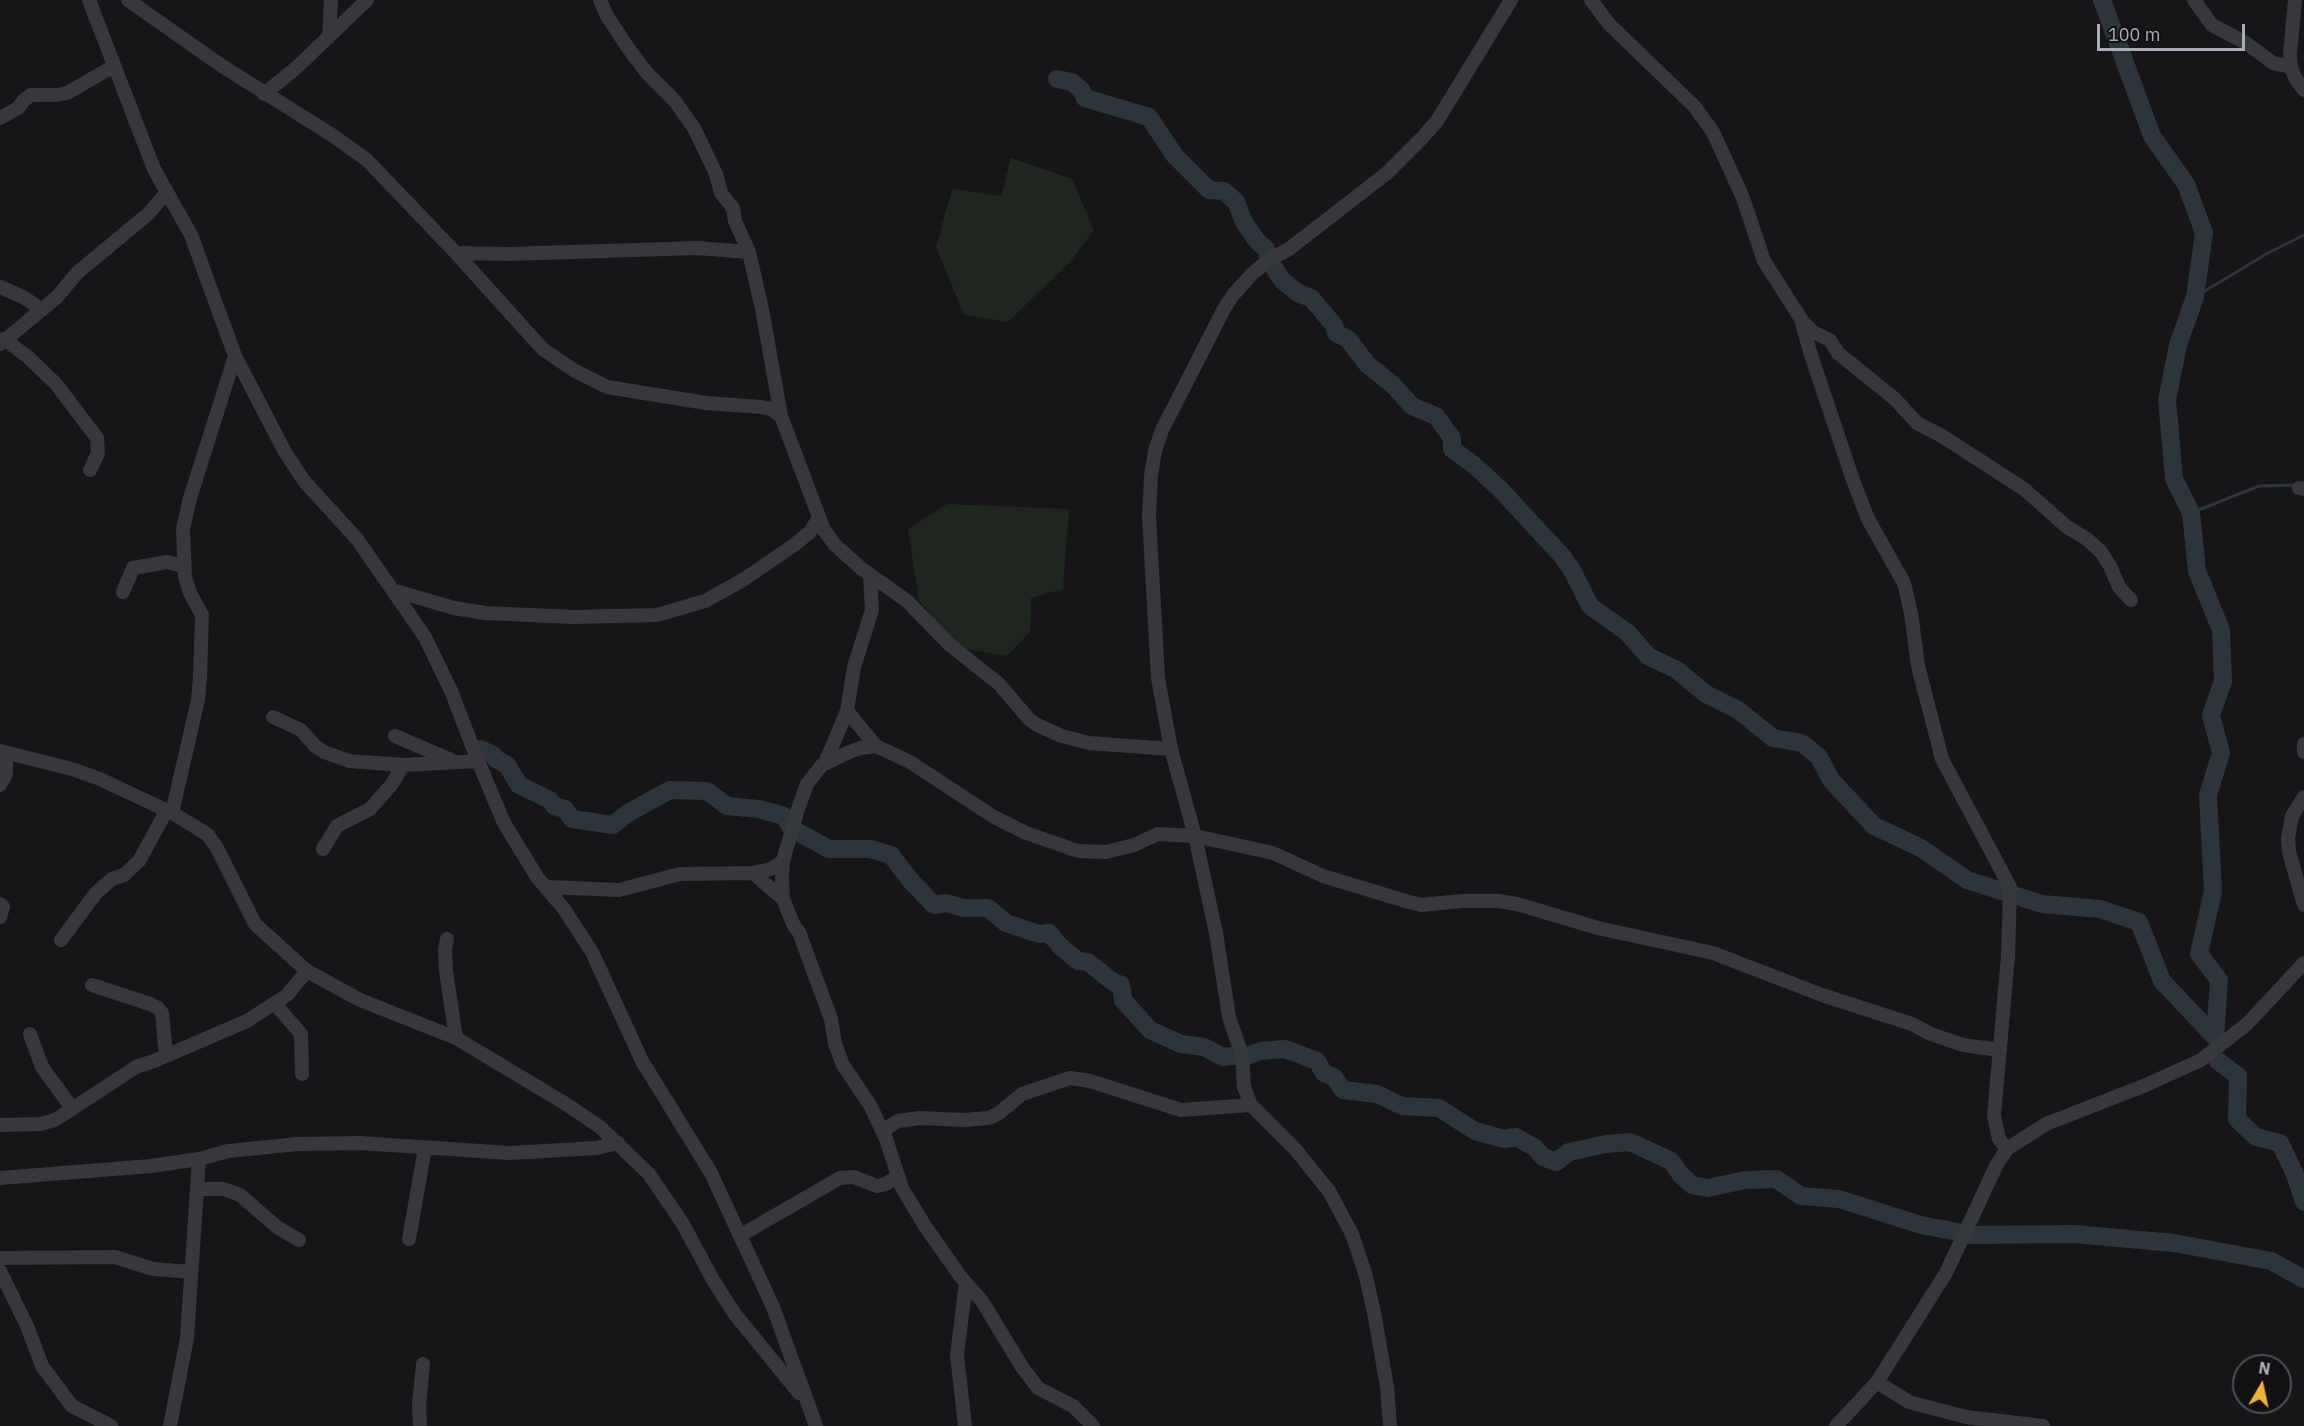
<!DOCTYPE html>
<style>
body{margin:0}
#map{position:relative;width:2304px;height:1426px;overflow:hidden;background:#161618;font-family:"IBM Plex Sans",sans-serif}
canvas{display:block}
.north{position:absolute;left:2232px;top:1354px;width:60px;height:60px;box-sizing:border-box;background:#111113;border:2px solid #4d4f55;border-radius:50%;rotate:9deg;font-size:16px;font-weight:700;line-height:24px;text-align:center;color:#a8adb8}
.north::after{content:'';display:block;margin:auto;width:21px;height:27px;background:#f2b134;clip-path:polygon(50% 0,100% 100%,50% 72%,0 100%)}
.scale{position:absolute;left:2097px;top:24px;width:148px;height:27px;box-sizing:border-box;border:3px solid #a8adb8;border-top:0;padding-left:8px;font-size:18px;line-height:21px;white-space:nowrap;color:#a8adb8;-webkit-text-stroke:4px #111113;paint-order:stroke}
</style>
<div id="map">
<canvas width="2304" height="1426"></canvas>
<div class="north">N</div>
<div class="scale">100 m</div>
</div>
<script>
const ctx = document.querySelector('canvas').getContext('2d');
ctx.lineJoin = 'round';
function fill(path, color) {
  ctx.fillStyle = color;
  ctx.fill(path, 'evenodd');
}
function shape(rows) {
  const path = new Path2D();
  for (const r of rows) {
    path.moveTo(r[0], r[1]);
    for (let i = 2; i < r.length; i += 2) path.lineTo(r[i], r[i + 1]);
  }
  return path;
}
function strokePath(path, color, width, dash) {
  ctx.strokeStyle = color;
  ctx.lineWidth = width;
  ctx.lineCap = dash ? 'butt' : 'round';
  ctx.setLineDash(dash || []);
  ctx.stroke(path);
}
fill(shape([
 [1011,158,1072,179,1094,230,1070,262,1008,322,964,315,936,247,952,189,1001,196],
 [947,504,1069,509,1063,589,1031,598,1030,632,1007,656,955,647,919,600,908,529]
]), '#1e261f');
strokePath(shape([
 [2195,297,2268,253,2304,235],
 [2191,513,2259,486,2296,485]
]), '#2c353c', 3);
strokePath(shape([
 [2102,0,2152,136,2186,184,2204,233,2195,297,2178,345,2167,400,2174,479,2191,513,2197,571,2221,630,2223,681,2211,715,2221,753,2208,795,2213,891,2199,954,2219,980,2215,1037],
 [1057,79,1072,82,1082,91,1085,98,1149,117,1175,156,1209,190,1224,191,1236,202,1244,222,1257,241,1266,249,1269,260,1282,280,1298,293,1311,298,1334,325,1336,333,1348,339,1367,364,1393,385,1412,406,1436,416,1452,438,1452,449,1474,465,1500,489,1563,557,1573,572,1590,606,1628,633,1648,656,1677,670,1706,694,1738,710,1773,738,1802,743,1819,757,1831,780,1874,826,1921,848,1967,880,2042,904,2100,909,2139,922,2162,981,2215,1037],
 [480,749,493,755,496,759,507,765,519,785,550,800,554,806,565,809,572,819,613,825,628,813,670,790,707,791,727,806,759,809,784,816,792,829,829,849,870,849,891,855,911,881,934,905,947,903,963,908,988,908,1006,923,1039,934,1049,933,1060,946,1078,961,1088,962,1113,982,1121,985,1123,1000,1150,1030,1181,1044,1204,1047,1223,1057,1242,1055,1245,1057,1260,1051,1285,1049,1317,1061,1324,1073,1334,1077,1343,1090,1377,1094,1402,1106,1439,1108,1475,1131,1504,1139,1516,1137,1534,1147,1543,1157,1556,1162,1569,1152,1606,1144,1630,1142,1671,1161,1681,1175,1692,1185,1708,1188,1745,1180,1776,1179,1801,1196,1839,1199,1921,1225,1958,1232],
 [2218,1061,2238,1076,2237,1119,2256,1137,2280,1143,2294,1172,2304,1202],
 [1971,1235,2074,1234,2174,1243,2271,1261,2304,1279]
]), '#2c353c', 18);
strokePath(shape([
 [89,0,154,169,191,235,235,356,285,452,304,481,357,539,425,637,452,693,478,761,504,823,537,877,564,909,592,952,642,1061,711,1173,773,1307,816,1426],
 [128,0,222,66,332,135,367,160,456,253,530,335,544,350,575,371,607,387,706,403,761,407,771,409,781,416,824,530,835,545,862,569,907,601,950,645,999,684,1029,719,1037,725,1062,736,1089,743,1171,749],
 [600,0,607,16,628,48,647,73,674,100,694,128,716,174,721,193,733,208,735,221,749,252,762,309,781,416],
 [1591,0,1609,24,1694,106,1713,132,1743,198,1764,261,1801,319,1810,352,1853,480,1868,519,1904,583,1911,613,1918,666,1942,759,2010,887,2008,956,1994,1116,1999,1139,2007,1149],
 [2194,0,2212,25,2246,43,2273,63,2291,67],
 [2295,0,2290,54,2291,67,2295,78,2304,90],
 [329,37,331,0],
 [264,94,296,68,367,0],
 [0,118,18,108,24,100,31,95,57,95,67,93,114,66],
 [456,253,509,254,697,248,749,252],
 [0,287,23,297,41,309],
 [1802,321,1813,332,1830,340,1838,353,1895,399,1917,423,1942,436,2024,489,2067,527,2087,539,2101,552,2110,566,2119,587,2131,600],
 [4,339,28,357,56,384,97,438,98,453,90,470],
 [0,344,57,297,77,273,148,214,167,192],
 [2299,488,2304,489],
 [392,590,454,608,485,613,573,617,657,615,705,601,743,580,794,545,810,532,819,517],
 [123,592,133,568,167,562,183,566],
 [847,711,854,667,872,610,870,575],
 [273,717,301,730,315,746,324,752,349,761,403,765,478,761],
 [395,736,451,760],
 [2304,744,2304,752],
 [0,751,72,769,100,779,172,813,194,826,208,835,217,848,255,924,307,971,360,1000,456,1038,566,1104,600,1127,649,1174,683,1224,713,1280,734,1313,799,1393],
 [825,763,847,711,876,746],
 [0,785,6,774,6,753],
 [2304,797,2292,816,2288,838,2289,852,2304,905],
 [172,813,198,700,200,677,202,615,190,593,185,577,183,529,190,498,235,356],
 [323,849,337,826,370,809,392,784,403,765],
 [753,873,783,899],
 [548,887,619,890,680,874,753,873,771,869,783,861],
 [0,904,3,907,0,917],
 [447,939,445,949,446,971,456,1038],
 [61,940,96,893,112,879,124,875,139,861,167,810],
 [92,985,150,1004,158,1008,162,1013,166,1056],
 [275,1004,301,1034,302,1074],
 [30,1034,42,1067,72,1108],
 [0,1125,40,1124,55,1120,136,1067,154,1061,247,1021,287,995,307,971],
 [882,1131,898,1121,920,1118,963,1120,989,1118,999,1113,1022,1094,1070,1078,1090,1081,1181,1110,1251,1105],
 [0,1178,151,1166,199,1159,228,1151,298,1144,360,1143,510,1153,597,1148,618,1143],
 [197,1189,224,1189,240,1195,277,1227,299,1240],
 [741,1235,840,1178,854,1177,877,1186,886,1184,898,1176],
 [409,1239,425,1148],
 [0,1258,115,1257,153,1269,191,1272],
 [0,1271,27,1326,42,1366,72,1406,111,1426],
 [1877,1382,1909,1402,1966,1417,2043,1426],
 [170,1426,187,1338,199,1159],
 [420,1426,419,1405,423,1364],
 [965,1426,957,1355,966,1283],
 [1093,1426,1073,1406,1038,1388,1022,1367,982,1301,960,1276,925,1226,902,1188,886,1139,870,1105,843,1065,835,1044,831,1019,799,932,794,926,783,899,782,878,783,861,797,812,807,784,822,765,847,753,860,748,876,746,910,762,994,817,1026,833,1078,851,1106,852,1134,845,1158,834,1195,836,1273,853,1323,876,1409,902,1421,905,1462,901,1498,901,1517,904,1598,928,1713,953,1822,995,1912,1024,1931,1034,1963,1045,2000,1050],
 [1390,1426,1387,1387,1374,1312,1365,1273,1352,1234,1329,1191,1295,1149,1251,1105,1244,1087,1242,1055,1229,1017,1216,933,1195,836,1171,749,1158,678,1149,516,1151,476,1155,451,1162,430,1224,309,1233,295,1252,274,1269,260,1289,249,1387,173,1422,138,1437,121,1511,0],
 [1836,1426,1877,1382,1946,1273,1997,1164,2007,1149,2046,1124,2146,1085,2201,1060,2247,1024,2304,963]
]), '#37383d', 14);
</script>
